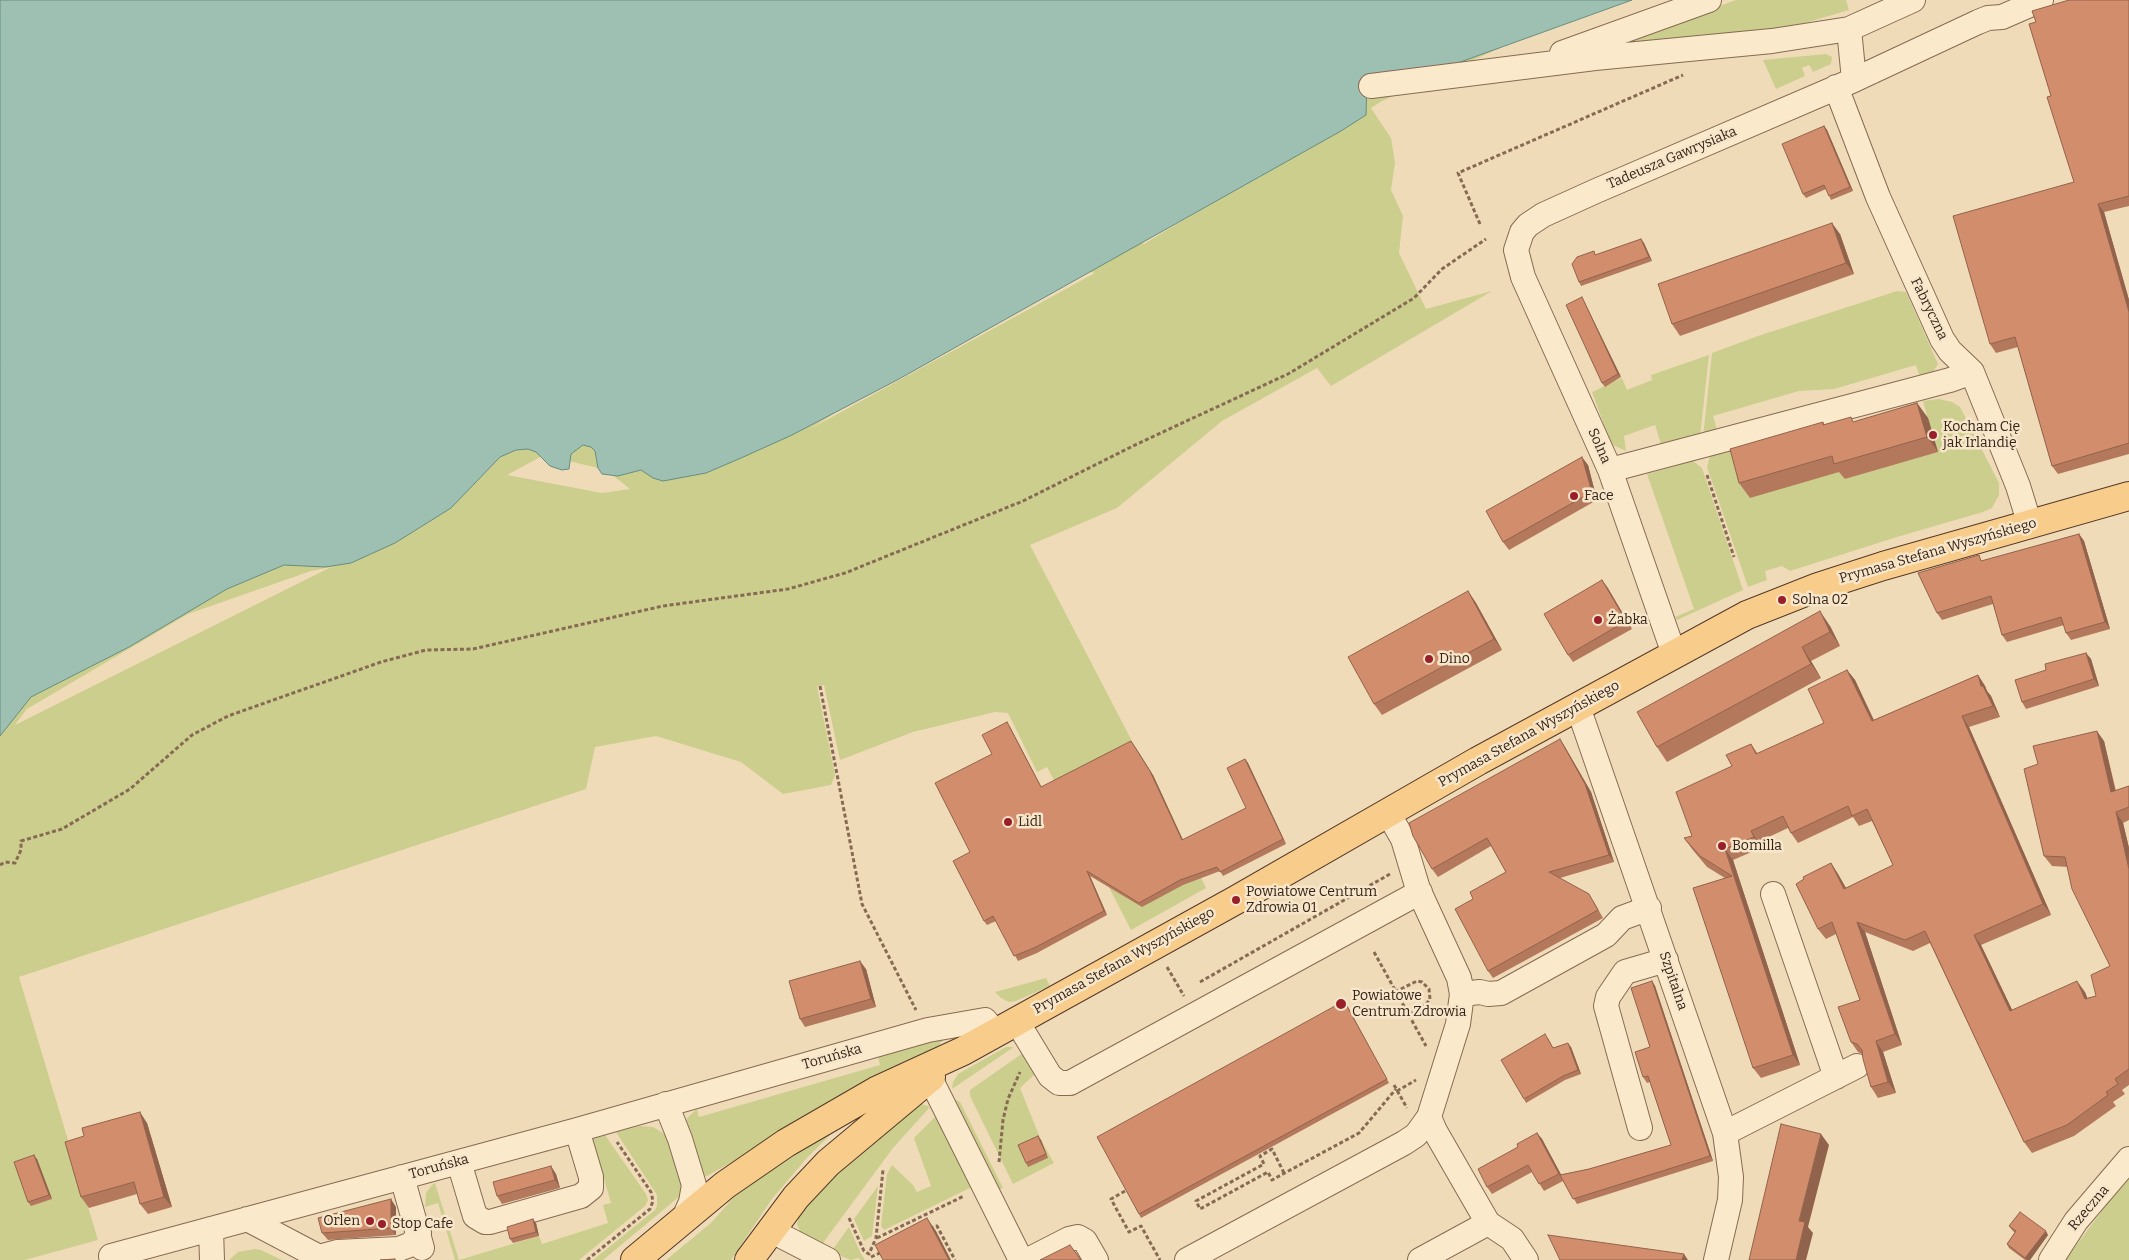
<!DOCTYPE html>
<meta charset="utf-8">
<style>
body{margin:0}
canvas{display:block;background:#f0dbb9}
</style>
<canvas width="2129" height="1260"></canvas>
<script>
const ctx = document.querySelector('canvas').getContext('2d');
ctx.lineJoin = 'round';
function fill(path, color) {
  ctx.fillStyle = color;
  ctx.fill(path, 'evenodd');
}
function shape(rows) {
  const path = new Path2D();
  for (const r of rows) {
    path.moveTo(r[0], r[1]);
    for (let i = 2; i < r.length; i += 2) path.lineTo(r[i], r[i + 1]);
  }
  return path;
}
function strokePath(path, color, width, dash) {
  ctx.strokeStyle = color;
  ctx.lineWidth = width;
  ctx.lineCap = dash ? 'butt' : 'round';
  ctx.setLineDash(dash || []);
  ctx.stroke(path);
}
function drawText(font, color, halo, rows, align = 'center') {
  ctx.font = font + ' Bitter,serif';
  ctx.lineWidth = 5;
  ctx.setLineDash([]);
  ctx.textBaseline = 'middle';
  ctx.strokeStyle = halo;
  ctx.fillStyle = color;
  for (const [text, x, y, turn = 0] of rows) {
    ctx.save();
    ctx.translate(x, y);
    ctx.rotate((+turn || 0) * Math.PI / 180);
    ctx.textAlign = isNaN(turn) ? turn : align;
    if (halo) ctx.strokeText(text, 0, 0);
    ctx.fillText(text, 0, 0);
    ctx.restore();
  }
}
fill(shape([
 [0,0,1500,48,1382,101,1371,108,1391,138,1395,163,1391,190,1403,216,1399,253,1426,309,1492,291,1331,386,1317,368,1222,421,1117,508,1030,545,1134,745,1153,775,1206,888,1131,930,1047,767,1037,772,1008,713,995,712,913,732,840,760,824,685,817,686,835,775,831,785,783,794,741,762,656,736,595,747,586,789,19,977,98,1240,25,1260,0,1260],
 [1254,177,1144,244,1143,244,1143,235],
 [1073,268,1095,273,810,429,872,389],
 [544,455,606,470,630,489,602,493,507,475],
 [331,567,15,725,27,709,188,614,311,571],
 [1736,0,1846,0,1849,10,1771,33,1630,47,1628,39],
 [1826,54,1832,57,1831,64,1813,72,1809,65,1802,68,1805,76,1776,89,1763,60],
 [1897,291,1906,292,1938,364,1931,375,1921,381,1916,365,1834,389,1799,391,1713,416,1718,433,1703,437,1712,353,1758,336],
 [1709,355,1700,437,1662,448,1655,425,1624,436,1626,451,1611,444,1592,392,1622,378,1627,390,1652,380,1651,375],
 [1939,399,1952,402,1960,407,1999,483,1999,495,1992,508,1983,512,1897,537,1790,571,1782,566,1765,571,1767,580,1748,587,1707,467,1710,456,1746,447,1842,471,1845,479,1937,452,1923,401],
 [1693,461,1702,468,1743,590,1677,620,1675,617,1694,609,1647,474],
 [1046,978,1050,986,1016,1001,1009,1002,1001,998,995,992],
 [941,1039,942,1041,938,1047,707,1176,702,1175,684,1126,687,1118,697,1109,699,1117,880,1065,877,1052],
 [1006,1047,1014,1047,952,1089,953,1082,958,1074],
 [1023,1053,1036,1073,1020,1088,1041,1140,1054,1163,1013,1184,970,1096,970,1090],
 [956,1100,960,1102,1003,1188,997,1191,953,1102],
 [922,1104,930,1107,893,1148,820,1247,801,1234,797,1224,799,1214,831,1179,915,1105],
 [939,1113,974,1186,884,1230,881,1226,887,1174,892,1165,913,1185,917,1192,931,1186,914,1138],
 [640,1126,653,1127,666,1135,683,1183,680,1196,603,1260,593,1260,655,1210,657,1206,657,1195,616,1132],
 [834,1131,806,1159,772,1199,731,1260,666,1260,711,1223,734,1197,769,1167],
 [605,1135,646,1194,648,1200,645,1206,579,1260,455,1260,438,1203,425,1207,426,1193,432,1185,435,1183,459,1260,539,1236,542,1244,608,1223,603,1205,611,1203,592,1138],
 [2129,1175,2129,1260,2065,1260],
 [878,1186,872,1236,864,1241,854,1219],
 [849,1227,861,1254,865,1260,860,1260,859,1258,851,1260,831,1252],
 [255,1249,261,1250,282,1260,229,1260,238,1252]
]), '#ccce8d');
const water = shape([
 [0,0,1632,0,1452,65,1367,79,1366,115,1341,131,899,379,792,435,741,458,706,473,663,481,653,478,641,470,618,476,602,474,598,468,595,451,591,447,583,445,571,454,569,469,562,470,550,466,536,452,528,449,516,450,500,457,451,508,395,543,351,563,325,567,284,565,227,589,129,647,31,697,0,736,0,0]
]);
fill(water, '#9ec0b3');
strokePath(water, '#668d80', 1);
const minor = shape([
 [1849,29,1854,80],
 [1562,53,1709,0],
 [1371,86,1595,58,1772,41,1849,29,1913,0],
 [1836,87,1878,197,1942,339,1950,351,1972,372,2018,486,2030,525],
 [1610,470,1950,380,1972,372],
 [1674,654,1610,470,1523,277,1516,250,1522,232,1528,225,1543,215,1596,191,1854,80,1978,22,1988,18,2002,17,2041,0],
 [1578,707,1725,1133,1731,1177,1730,1200,1716,1260],
 [1388,813,1403,839,1418,889,1459,978,1462,994,1458,1024,1429,1117,1435,1131,1488,1223,1512,1239,1526,1260],
 [1773,894,1836,1077],
 [1462,994,1480,992,1488,994,1501,993,1606,935,1622,918,1649,908],
 [1016,1020,1050,1076,1059,1083,1070,1083,1420,892],
 [925,1068,1021,1260],
 [666,1104,680,1139,694,1185,691,1202,683,1220],
 [1640,1128,1606,1006,1608,997,1625,972,1666,960],
 [1725,1133,1857,1066],
 [459,1162,475,1216,485,1222,490,1222,581,1196,591,1188,591,1177,577,1130],
 [402,1177,422,1248],
 [247,1219,325,1260],
 [211,1229,212,1260],
 [770,1230,828,1260],
 [111,1256,577,1130,928,1030,985,1020,995,1032],
 [319,1257,337,1252,399,1249,412,1244,419,1233],
 [1028,1260,1069,1239,1078,1237,1085,1241,1096,1260],
 [1187,1260,1404,1143,1416,1135,1429,1117],
 [1420,1260,1488,1223],
 [2051,1260,2076,1221,2129,1159]
]);
const major = shape([
 [635,1260,725,1185,786,1143,876,1091,963,1051,1236,900,1478,761,1747,615,1818,587,1883,566,2129,496],
 [749,1260,796,1197,828,1163,931,1077]
]);
strokePath(minor, '#876a53', 26);
strokePath(major, '#543928', 30);
strokePath(shape([
 [1480,224,1458,173,1683,75],
 [1707,475,1734,557],
 [820,686,862,904,916,1010],
 [0,865,5,862,15,863,21,850,21,841,62,829,130,789,192,735,228,716,381,662,426,650,473,649,663,606,788,589,845,573,1023,501,1137,444,1288,374,1414,298,1442,269,1486,239],
 [1374,952,1426,1046],
 [1167,967,1184,996],
 [1200,982,1390,874],
 [1395,992,1417,981,1422,982,1429,989,1430,999,1427,1003,1408,1014],
 [1394,1085,1407,1108],
 [1397,1091,1416,1080],
 [999,1162,1003,1120,1008,1099,1020,1072],
 [1284,1173,1272,1149,1260,1156,1264,1164,1196,1201,1200,1209,1268,1172,1272,1180,1281,1175,1359,1133,1396,1089],
 [1125,1191,1111,1199,1129,1232,1141,1226,1160,1260],
 [849,1218,864,1251,869,1254,876,1238,883,1170],
 [930,1229,937,1226,955,1260],
 [877,1238,964,1196],
 [871,1257,882,1252],
 [587,1260,650,1209,653,1201,651,1192,617,1142]
]), '#876a53', 3, [4, 2.5]);
strokePath(minor, '#fbe9cc', 24);
strokePath(major, '#f8cd8c', 28);
fill(shape([
 [2129,0,2129,206,2104,212,2129,300,2129,454,2058,474,2052,466,2018,347,1996,353,1990,344,2074,182,2051,96,2036,22],
 [1824,126,1827,130,1853,191,1831,200,1826,189,1806,198,1803,194],
 [1840,234,1854,274,1680,336,1672,324],
 [1641,239,1644,243,1652,261,1581,286,1579,282,1596,255],
 [1582,297,1584,301,1621,377,1605,387,1602,383],
 [1917,403,1928,418,1938,452,1845,479,1839,472,1750,498,1739,483,1823,422,1825,425,1855,422],
 [1588,465,1597,500,1509,550,1503,542],
 [2079,534,2084,541,2110,629,2071,640,2066,633,2064,625,2007,642,2002,635,1993,604,1942,620,1937,613,1983,561],
 [1602,580,1632,629,1573,662,1568,655],
 [1468,591,1476,603,1502,650,1382,715,1374,704],
 [1830,626,1840,646,1811,661,1821,678,1667,762,1657,747],
 [2086,653,2091,659,2099,686,2026,709,2022,702,2046,670],
 [1847,670,1855,680,1874,720,1978,675,1985,686,1987,691,1991,696,2000,717,1969,727,2051,915,1981,945,2012,1010,2085,992,2087,998,2096,996,2110,966,2068,867,2052,866,2044,856,2104,741,2116,791,2129,786,2129,820,2123,823,2129,848,2129,1085,2122,1090,2125,1094,2113,1102,2116,1106,2074,1136,2032,1153,2024,1142,1930,943,1913,951,1865,932,1902,1045,1883,1052,1896,1093,1878,1098,1871,1087,1862,1054,1858,1052,1851,1042,1860,1000,1836,934,1826,939,1818,929,1831,863,1838,874,1846,888,1893,865,1872,821,1859,826,1853,817,1798,843,1791,833,1788,828,1758,842,1761,848,1733,860,1800,1065,1761,1078,1753,1068,1725,878,1707,867,1692,849,1684,838,1692,836,1732,766,1751,744,1758,754,1824,723],
 [1007,722,1010,727,1041,787,1153,775,1183,840,1246,808,1245,759,1248,763,1286,844,1223,876,1220,871,1183,885,1142,907,1090,876,1107,915,1037,953,1018,961,996,921,987,925,984,921,970,852,992,754],
 [1560,739,1565,747,1591,792,1614,862,1560,878,1594,902,1603,918,1493,978,1488,971,1473,899,1506,872,1491,846,1438,877,1432,869],
 [866,969,876,1007,805,1027,800,1019],
 [1652,981,1655,986,1713,1161,1577,1204,1563,1181,1544,1191,1532,1172,1492,1194,1487,1187,1518,1147,1537,1133,1542,1139,1561,1175,1589,1169,1671,1145,1650,1082,1647,1083,1643,1077,1650,1047],
 [1344,1001,1389,1083,1141,1218,1139,1214],
 [1548,1038,1553,1048,1571,1047,1581,1074,1565,1080,1526,1103,1524,1099],
 [147,1123,172,1207,148,1214,140,1204,137,1194,89,1208,81,1197],
 [1038,1136,1041,1140,1048,1158,1028,1167,1026,1163],
 [37,1159,52,1199,31,1206,28,1202],
 [556,1174,560,1188,502,1204,497,1196],
 [396,1207,396,1235,328,1240,322,1233],
 [536,1223,539,1236,513,1243,510,1239],
 [2009,1226,2048,1235,2030,1260,2025,1260,2009,1248,2007,1244,2015,1233,2012,1230]
]), '#b4795d');
fill(shape([
 [1824,126,1827,130,1853,191,1850,187],
 [2098,204,2104,212,2129,300,2129,312],
 [1832,223,1840,234,1854,274,1846,263],
 [1641,239,1644,243,1652,261,1649,257],
 [1582,297,1584,301,1621,377,1618,374],
 [1917,403,1928,418,1938,452,1927,437],
 [1582,457,1588,465,1597,500,1592,492],
 [2079,534,2084,541,2110,629,2105,622],
 [1602,580,1608,588,1632,629,1626,621],
 [1468,591,1476,603,1502,650,1494,639],
 [1820,611,1830,626,1840,646,1830,632],
 [1802,647,1811,661,1821,678,1811,664],
 [2086,653,2091,659,2099,686,2094,679],
 [1847,670,1855,680,1879,732,1872,721],
 [1978,675,1985,686,1987,691,1991,696,2000,717,1993,706,1981,686],
 [1962,716,1969,727,2051,915,2043,904],
 [1007,722,1010,727,1044,792,1041,787],
 [2097,731,2104,741,2118,803,2111,792],
 [1560,739,1565,747,1591,792,1614,862,1609,855],
 [1134,745,1153,775,1185,845,1182,840],
 [1245,759,1248,763,1286,844,1283,839],
 [2116,812,2123,823,2129,848,2129,869],
 [1751,831,1758,842,1761,848,1754,837],
 [1725,849,1733,860,1800,1065,1793,1055],
 [1831,863,1838,874,1852,899,1844,889],
 [1087,871,1090,876,1107,915,1104,911],
 [1857,922,1865,932,1902,1045,1895,1034],
 [1974,935,1981,945,2018,1022,2010,1011],
 [860,961,866,969,876,1007,871,999],
 [1652,981,1655,986,1713,1161,1710,1156],
 [2077,981,2085,992,2092,1010,2085,999],
 [1344,1001,1347,1005,1389,1083,1387,1079],
 [1876,1041,1883,1052,1896,1093,1888,1082],
 [1568,1043,1571,1047,1581,1074,1578,1070],
 [140,1112,147,1123,172,1207,164,1197],
 [1537,1133,1542,1139,1564,1180,1559,1174],
 [1821,1134,1829,1145,1808,1227,1813,1233,1806,1260,1796,1260,1799,1221],
 [1038,1136,1041,1140,1048,1158,1046,1154],
 [34,1155,37,1159,52,1199,49,1195],
 [551,1166,556,1174,560,1188,555,1180],
 [391,1199,396,1207,396,1235,391,1228],
 [927,1218,936,1231,951,1260,949,1260],
 [533,1219,536,1223,539,1236,536,1232],
 [2046,1231,2048,1235,2030,1260,2027,1260,2025,1258],
 [1684,1254,1688,1260,1682,1260]
]), '#92634c');
const building = shape([
 [2069,0,2129,0,2129,196,2098,204,2129,312,2129,443,2052,466,2015,337,1990,344,1953,216,2074,182,2047,97,2051,96,2029,24,2036,22,2032,11,2069,0],
 [1824,126,1850,187,1829,196,1824,185,1803,194,1782,144,1824,126],
 [1832,223,1846,263,1672,324,1658,284,1832,223],
 [1641,239,1649,257,1579,282,1572,264,1577,257,1594,251,1595,255,1641,239],
 [1582,297,1618,374,1602,383,1566,305,1582,297],
 [1917,403,1927,437,1834,464,1832,456,1739,483,1730,449,1823,422,1823,425,1851,417,1853,422,1917,403],
 [1582,457,1592,492,1503,542,1486,511,1582,457],
 [2079,534,2105,622,2066,633,2061,617,2002,635,1991,596,1937,613,1918,573,1979,555,1981,561,2079,534],
 [1602,580,1626,621,1568,655,1544,614,1602,580],
 [1468,591,1494,639,1374,704,1348,657,1468,591],
 [1820,611,1830,632,1802,647,1811,664,1657,747,1637,712,1820,611],
 [2086,653,2094,679,2022,702,2015,680,2046,670,2045,664,2086,653],
 [1847,670,1872,721,1978,675,1981,686,1983,686,1993,706,1962,716,2043,904,1974,935,2010,1011,2077,981,2085,999,2096,996,2091,975,2110,966,2072,889,2065,857,2044,856,2024,769,2038,764,2033,746,2097,731,2111,792,2129,786,2129,807,2116,812,2129,869,2129,1069,2115,1079,2118,1084,2106,1092,2108,1095,2067,1125,2024,1142,1925,931,1905,940,1857,922,1895,1034,1876,1041,1888,1082,1871,1087,1863,1059,1862,1050,1857,1044,1851,1042,1838,1007,1860,1000,1832,922,1818,929,1796,884,1804,879,1803,877,1831,863,1844,889,1893,865,1867,809,1852,816,1848,806,1791,833,1783,816,1751,831,1754,837,1725,849,1793,1055,1753,1068,1693,888,1732,876,1700,856,1684,838,1692,836,1676,792,1732,766,1726,755,1751,744,1756,754,1824,723,1808,689,1847,670],
 [1007,722,1041,787,1131,741,1150,771,1182,840,1246,808,1227,768,1245,759,1283,839,1220,872,1217,867,1180,880,1139,903,1087,871,1104,911,1034,948,1014,956,993,916,984,921,953,861,970,852,935,783,992,754,982,735,1007,722],
 [1560,739,1585,784,1609,855,1549,872,1589,894,1598,910,1488,971,1455,909,1473,899,1470,892,1506,872,1487,838,1432,869,1413,836,1409,823,1560,739],
 [860,961,871,999,800,1019,789,981,860,961],
 [1652,981,1710,1156,1573,1199,1560,1175,1589,1169,1671,1145,1648,1076,1643,1077,1635,1052,1650,1047,1631,988,1652,981],
 [1344,1001,1387,1079,1139,1214,1097,1137,1344,1001],
 [1545,1034,1553,1048,1568,1043,1578,1070,1563,1076,1524,1099,1501,1060,1545,1034],
 [140,1112,164,1197,140,1204,134,1182,81,1197,65,1142,84,1136,82,1128,140,1112],
 [1781,1124,1821,1134,1799,1221,1805,1222,1796,1260,1749,1260,1781,1124],
 [1537,1133,1559,1174,1539,1184,1528,1165,1487,1187,1478,1169,1518,1147,1517,1144,1537,1133],
 [1038,1136,1046,1154,1026,1163,1018,1145,1038,1136],
 [34,1155,49,1195,28,1202,14,1162,34,1155],
 [551,1166,555,1180,497,1196,493,1182,551,1166],
 [391,1199,391,1228,322,1233,318,1218,391,1199],
 [2020,1212,2046,1231,2025,1258,2007,1244,2016,1231,2009,1226,2020,1212],
 [927,1218,949,1260,883,1260,875,1245,927,1218],
 [533,1219,536,1232,510,1239,507,1227,533,1219],
 [1548,1235,1684,1254,1682,1260,1560,1260,1548,1235],
 [1070,1245,1081,1260,1040,1260,1070,1245],
 [395,1259,395,1260,380,1260,395,1259]
]);
fill(building, '#d18d6c');
strokePath(building, '#92634c', 1);
for (const [x, y, r, color] of [
 [1933,435,5,"#991f2b"],
 [1574,496,5,"#991f2b"],
 [1782,600,5,"#991f2b"],
 [1598,620,5,"#991f2b"],
 [1429,659,5,"#991f2b"],
 [1008,822,5,"#991f2b"],
 [1722,846,5,"#991f2b"],
 [1236,900,5,"#991f2b"],
 [1341,1004,6,"#991f2b"],
 [370,1221,5,"#991f2b"],
 [382,1224,5,"#991f2b"]
]) {
  const dot = new Path2D();
  dot.arc(x, y, r, 0, 2 * Math.PI);
  ctx.fillStyle = color;
  ctx.fill(dot);
  strokePath(dot, '#f7e6c9', 2);
}
drawText('14px', '#352419', '#f7e6c9', [
 ["Tadeusza Gawrysiaka",1672,158,-23],
 ["Fabryczna",1929,309,64],
 ["Solna",1599,446,66],
 ["Prymasa Stefana Wyszyńskiego",1938,551,-16],
 ["Prymasa Stefana Wyszyńskiego",1529,734,-29],
 ["Prymasa Stefana Wyszyńskiego",1124,961,-29],
 ["Szpitalna",1673,981,71],
 ["Toruńska",832,1057,-16],
 ["Toruńska",439,1167,-15],
 ["Rzeczna",2089,1208,-50]
]);
drawText('14px', '#352419', '#f7e6c9', [
 ["Kocham Cię",1943,427],
 ["jak Irlandię",1943,443],
 ["Face",1584,496],
 ["Solna 02",1792,600],
 ["Żabka",1608,620],
 ["Dino",1439,659],
 ["Lidl",1018,822],
 ["Bomilla",1732,846],
 ["Powiatowe Centrum",1246,892],
 ["Zdrowia 01",1246,908],
 ["Powiatowe",1352,996],
 ["Centrum Zdrowia",1352,1012],
 ["Orlen",360,1221,"right"],
 ["Stop Cafe",392,1224]
], 'left');
</script>
